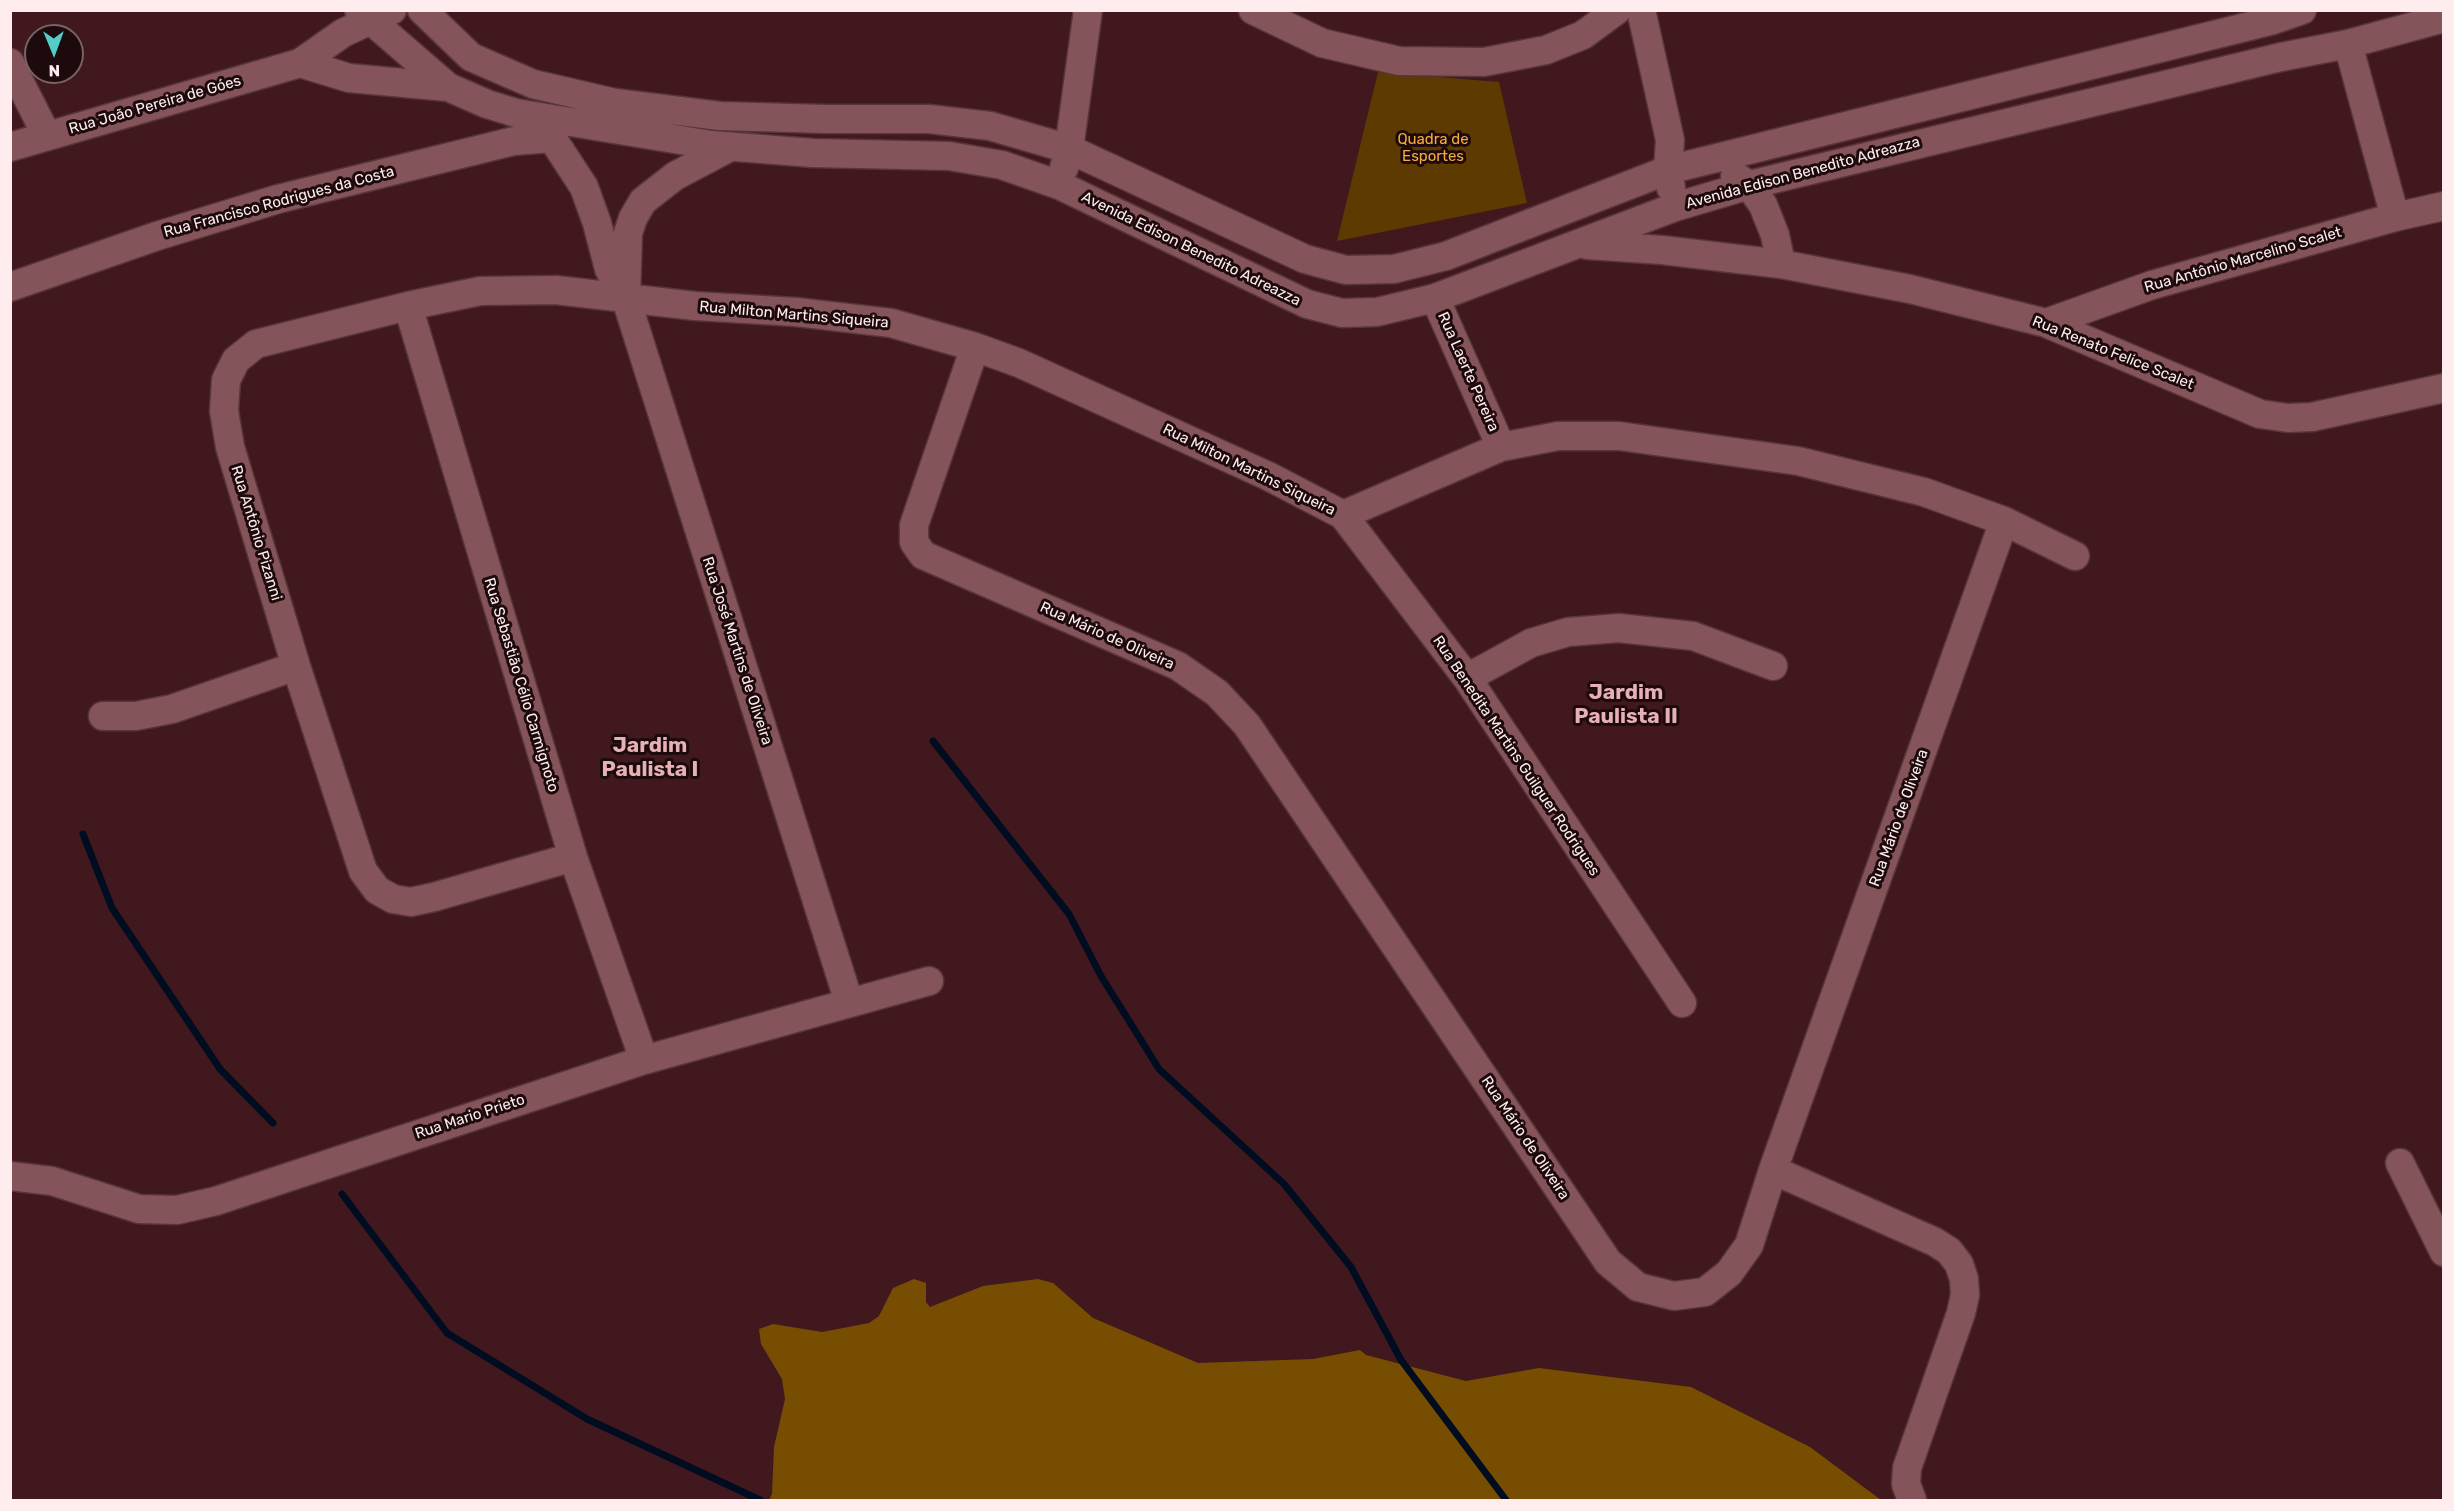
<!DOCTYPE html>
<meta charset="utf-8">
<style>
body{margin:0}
#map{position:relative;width:2454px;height:1511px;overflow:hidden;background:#42181f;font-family:Rubik,sans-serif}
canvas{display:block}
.frame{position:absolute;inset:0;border:12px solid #feecee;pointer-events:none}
.north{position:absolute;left:24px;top:24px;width:60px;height:60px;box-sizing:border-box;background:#1d0a0d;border:2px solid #776467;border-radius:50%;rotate:179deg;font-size:16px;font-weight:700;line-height:24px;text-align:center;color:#feecee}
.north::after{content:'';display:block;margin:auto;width:21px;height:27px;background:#53cdc9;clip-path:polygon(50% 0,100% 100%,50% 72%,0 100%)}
</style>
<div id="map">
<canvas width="2454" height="1511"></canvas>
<div class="frame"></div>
<div class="north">N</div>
</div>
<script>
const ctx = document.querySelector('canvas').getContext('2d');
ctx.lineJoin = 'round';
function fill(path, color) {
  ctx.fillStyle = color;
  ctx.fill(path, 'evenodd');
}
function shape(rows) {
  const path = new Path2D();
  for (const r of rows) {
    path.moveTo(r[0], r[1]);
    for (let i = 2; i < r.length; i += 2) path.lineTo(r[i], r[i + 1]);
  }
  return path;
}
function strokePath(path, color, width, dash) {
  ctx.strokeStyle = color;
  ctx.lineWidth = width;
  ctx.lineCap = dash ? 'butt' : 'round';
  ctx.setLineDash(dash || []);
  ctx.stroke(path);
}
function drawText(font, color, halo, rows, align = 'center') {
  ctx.font = font + ' Rubik,sans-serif';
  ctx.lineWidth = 6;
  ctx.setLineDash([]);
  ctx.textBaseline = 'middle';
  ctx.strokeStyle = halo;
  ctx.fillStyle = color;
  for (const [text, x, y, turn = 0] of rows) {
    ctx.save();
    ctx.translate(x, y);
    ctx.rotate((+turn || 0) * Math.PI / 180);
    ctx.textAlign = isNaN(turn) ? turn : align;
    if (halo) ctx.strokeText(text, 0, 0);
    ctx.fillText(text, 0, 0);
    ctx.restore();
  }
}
fill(shape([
 [1378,72,1499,82,1527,203,1337,241]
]), '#5d3a00');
fill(shape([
 [914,1279,926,1283,926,1302,930,1307,983,1286,1038,1279,1053,1283,1093,1318,1198,1363,1313,1359,1360,1350,1366,1355,1466,1381,1539,1368,1691,1387,1810,1447,1881,1500,769,1500,772,1494,774,1447,785,1399,782,1379,761,1344,759,1329,773,1324,822,1332,869,1323,879,1316,893,1288]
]), '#774d02');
strokePath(shape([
 [933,741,1069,914,1101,976,1159,1069,1284,1184,1351,1267,1401,1360,1506,1500],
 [83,834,112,908,220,1069,273,1123],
 [342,1194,447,1333,587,1419,760,1500]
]), '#000c20', 7);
const minor = shape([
 [359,10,448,87,487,104,516,113,711,145,813,153,949,156,1002,165,1059,185,1307,304,1342,313,1377,312,1435,298,1675,207,1749,185,2281,57,2348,44,2444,18],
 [422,10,471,57,533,84,615,103,720,116,826,119,929,119,990,126,1069,149,1305,259,1346,270,1394,269,1446,256,1668,170,2270,21,2302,10],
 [1253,10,1322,43,1399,61,1484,62,1546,50,1583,35,1617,10],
 [1641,10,1670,140,1668,170,1671,188],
 [2348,44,2395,217],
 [10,63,47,136],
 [300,63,349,78,448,87],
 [539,118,584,187,597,223,609,269,626,299,849,1002],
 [10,147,300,63,343,33,392,10],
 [1064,168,1069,149,1088,10],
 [1735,176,1749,185,1763,205,1775,235,1781,264],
 [1587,245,1662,250,1781,264,1910,289,2046,323,2260,414,2288,418,2312,417,2444,388],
 [10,287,157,236,278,199,514,141,552,138],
 [626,297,628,233,633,218,643,201,675,176,730,147],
 [1435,298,1501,447],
 [408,306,573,857,644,1060],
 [2046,323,2152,285,2395,217,2444,206],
 [975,347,914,525,914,542,923,555,1178,666,1217,693,1247,725,1608,1262,1638,1287,1674,1296,1705,1292,1729,1273,1749,1245,1773,1170,2004,521],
 [1343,515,1501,447,1558,436,1619,436,1798,461,1924,492,2004,521,2075,556],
 [1467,678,1531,643,1568,632,1619,628,1693,636,1773,666],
 [103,716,136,716,172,709,296,666],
 [573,857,434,897,411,902,393,899,377,890,363,871,296,666,230,447,224,411,226,380,236,360,256,344,408,306,480,291,556,290,695,306,796,312,891,323,975,347,1019,363,1268,476,1343,515,1467,678,1682,1003],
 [2400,1163,2444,1252],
 [1773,1170,1935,1242,1949,1251,1959,1264,1964,1279,1965,1295,1961,1313,1907,1468,1906,1484,1912,1500],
 [10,1176,52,1181,139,1209,177,1210,216,1201,644,1060,929,981]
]);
strokePath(minor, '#56353b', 31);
strokePath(minor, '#84545a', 28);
drawText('15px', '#feecee', '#1d0a0d', [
 ["Rua João Pereira de Góes",155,105,-16],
 ["Avenida Edison Benedito Adreazza",1803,173,-15],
 ["Rua Francisco Rodrigues da Costa",279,202,-15],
 ["Avenida Edison Benedito Adreazza",1191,249,26],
 ["Rua Antônio Marcelino Scalet",2243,260,-16],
 ["Rua Milton Martins Siqueira",794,315,5],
 ["Rua Renato Felice Scalet",2113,353,22],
 ["Rua Laerte Pereira",1468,372,66],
 ["Rua Milton Martins Siqueira",1249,470,26],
 ["Rua Antônio Pizanni",256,533,73],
 ["Rua Mário de Oliveira",1107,636,24],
 ["Rua José Martins de Oliveira",737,651,72],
 ["Rua Sebastião Célio Carmignoto",521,685,73],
 ["Rua Benedita Martins Guilguer Rodrigues",1516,756,56],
 ["Rua Mário de Oliveira",1899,818,-70],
 ["Rua Mario Prieto",470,1117,-18],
 ["Rua Mário de Oliveira",1525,1138,56]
]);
drawText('15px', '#f9ac3c', '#1d0a0d', [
 ["Quadra de",1433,140],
 ["Esportes",1433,157]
]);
drawText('bold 21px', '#e7b0b5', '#1d0a0d', [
 ["Jardim",1626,693],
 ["Paulista II",1626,717],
 ["Jardim",650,746],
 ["Paulista I",650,770]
]);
</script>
